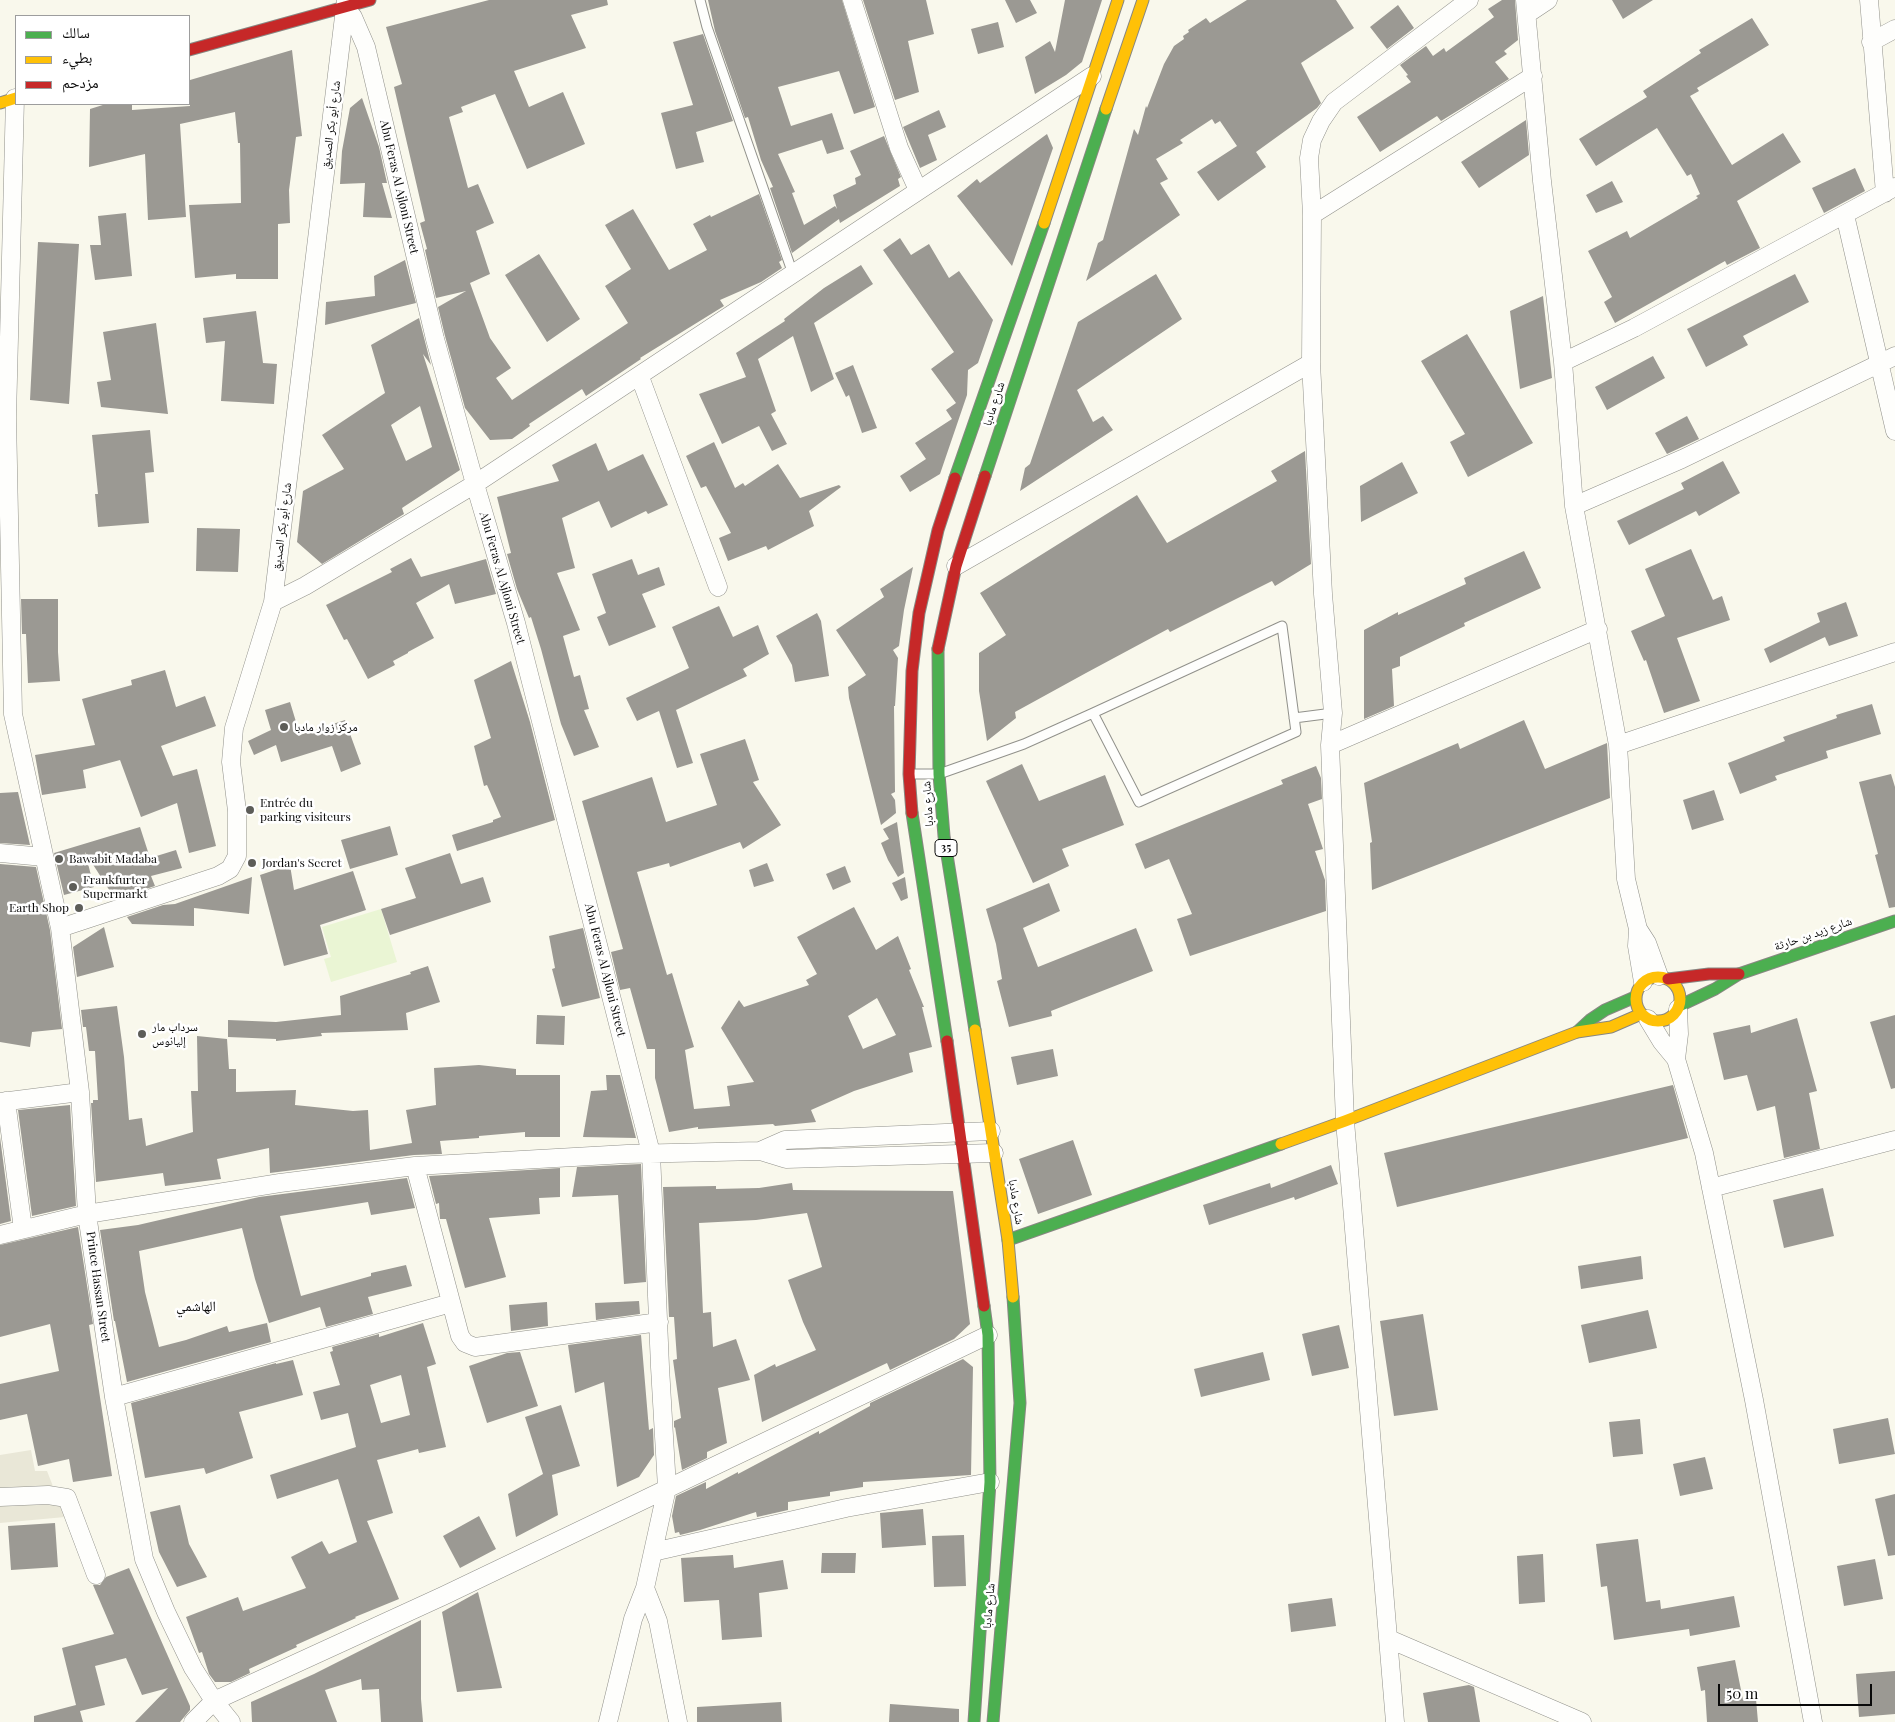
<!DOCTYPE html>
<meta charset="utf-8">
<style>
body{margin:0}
#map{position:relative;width:1895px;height:1722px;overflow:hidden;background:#f9f8ec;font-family:"Playfair Display","Noto Naskh Arabic",serif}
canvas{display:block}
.legend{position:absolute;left:15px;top:15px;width:175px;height:90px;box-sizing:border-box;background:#fff;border:1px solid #9d9d9d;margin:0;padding:6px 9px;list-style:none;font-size:15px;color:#090909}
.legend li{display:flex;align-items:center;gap:10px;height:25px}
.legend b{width:25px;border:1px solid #9d9d9d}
.scale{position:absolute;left:1718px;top:1684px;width:154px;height:22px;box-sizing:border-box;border:2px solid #090909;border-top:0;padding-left:6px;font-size:15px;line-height:18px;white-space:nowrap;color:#090909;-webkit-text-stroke:4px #fff;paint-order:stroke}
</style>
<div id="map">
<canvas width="1895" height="1722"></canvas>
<ul class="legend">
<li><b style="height:6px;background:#4caf50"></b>سالك</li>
<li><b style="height:6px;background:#ffc107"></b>بطيء</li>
<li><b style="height:6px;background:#c62828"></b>مزدحم</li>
</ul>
<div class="scale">50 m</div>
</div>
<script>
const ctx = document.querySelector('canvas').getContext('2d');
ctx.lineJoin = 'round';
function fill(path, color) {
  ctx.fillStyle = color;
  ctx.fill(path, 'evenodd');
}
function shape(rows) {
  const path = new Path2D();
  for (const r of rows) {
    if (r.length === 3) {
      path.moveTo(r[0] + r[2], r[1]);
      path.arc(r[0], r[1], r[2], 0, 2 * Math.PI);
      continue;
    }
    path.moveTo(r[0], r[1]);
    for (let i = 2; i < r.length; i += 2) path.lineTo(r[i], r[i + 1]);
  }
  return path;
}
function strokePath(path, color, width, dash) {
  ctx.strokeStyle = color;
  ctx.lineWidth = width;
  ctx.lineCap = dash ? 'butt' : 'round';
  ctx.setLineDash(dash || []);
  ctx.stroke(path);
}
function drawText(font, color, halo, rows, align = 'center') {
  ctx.font = font + ' "Playfair Display","Noto Naskh Arabic",serif';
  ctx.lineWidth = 5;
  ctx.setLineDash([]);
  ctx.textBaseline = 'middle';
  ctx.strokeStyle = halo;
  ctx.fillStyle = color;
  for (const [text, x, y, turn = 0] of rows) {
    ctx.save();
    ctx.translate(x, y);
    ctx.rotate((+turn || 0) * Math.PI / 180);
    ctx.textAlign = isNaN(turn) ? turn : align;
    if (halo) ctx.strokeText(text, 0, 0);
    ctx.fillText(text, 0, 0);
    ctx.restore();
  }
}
fill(shape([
 [381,909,397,962,331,982,324,959,331,957,322,927]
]), '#eaf5d4');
fill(shape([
 [31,1450,35,1471,47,1471,65,1517,0,1523,0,1455]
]), '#e9e7d7');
fill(shape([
 [489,0,607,0,608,5,571,15,586,48,514,71,529,107,563,92,585,144,527,169,495,94,461,107,463,112,449,117,468,188,478,184,494,223,476,231,490,274,470,283,490,338,511,368,496,378,512,400,628,323,605,286,631,269,605,225,633,209,669,270,707,250,693,224,710,215,711,217,759,194,782,260,779,262,782,268,761,282,720,300,724,306,640,358,641,359,586,396,582,389,529,424,530,426,512,439,490,440,465,408,445,336,438,307,466,291,436,298,425,250,427,249,420,223,425,221,394,87,402,84,386,27],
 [708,0,842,0,875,107,854,114,839,71,778,87,791,126,832,113,844,149,827,154,822,140,778,154,795,192,792,193,804,225,835,206,837,209,833,195,856,184,855,178,861,175,850,151,884,136,901,177,898,179,900,186,840,223,839,219,792,253,770,188,773,187,761,160,748,117,745,118,715,31],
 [863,0,926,0,934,34,908,41,919,92,895,100],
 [1005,0,1030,0,1037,13,1016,23],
 [1065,0,1102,0,1082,62,1066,75,1035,94,1025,57,1050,41,1055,52],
 [1247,0,1336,0,1354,28,1301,63,1321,103,1317,108,1256,152,1266,167,1218,201,1197,172,1237,146,1220,121,1215,124,1212,119,1180,140,1183,143,1156,159,1168,179,1160,183,1180,215,1086,281,1098,243,1103,240,1134,129,1138,135,1146,106,1147,108,1164,64,1174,46,1184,39,1183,36,1189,32,1188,30,1206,18,1210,23],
 [1502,0,1515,0,1518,40,1504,51,1507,54,1495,62,1509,79,1441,121,1437,116,1380,152,1357,117,1411,82,1406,76,1408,75,1400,65,1426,46,1433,56,1444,48,1446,52,1494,17,1488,9],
 [1612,0,1653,0,1623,19],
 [1398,5,1414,28,1387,49,1370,27],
 [1752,18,1769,45,1697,88,1699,91,1690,96,1732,165,1783,133,1801,162,1737,201,1760,248,1727,265,1725,261,1615,323,1604,302,1612,297,1588,251,1627,231,1630,238,1698,198,1696,196,1700,194,1691,174,1687,176,1657,128,1596,166,1579,139,1647,97,1643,91,1701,53,1699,50],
 [998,22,1004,47,978,54,971,29],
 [703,34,733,121,696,132,704,162,676,169,661,113,693,105,673,42],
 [292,50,302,136,296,137,289,190,290,223,278,224,278,279,236,279,236,274,195,278,189,205,241,203,240,143,238,143,235,112,180,124,186,217,148,220,145,154,89,167,90,109,106,104,132,104,132,110,190,106,190,80],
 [362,98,379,147,387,183,382,183,392,218,363,217,365,183,340,184,342,151,350,108],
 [939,110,946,127,928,135,937,160,920,168,903,127],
 [1526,120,1529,155,1479,188,1461,162],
 [1047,134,1053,148,1012,266,957,196,977,179,980,183],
 [1855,168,1865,191,1824,213,1812,188],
 [1612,181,1623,202,1596,213,1586,195],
 [126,213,132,276,95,280,90,245,101,245,98,216],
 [900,238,911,255,929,244,949,278,959,271,993,320,978,363,968,370,967,395,940,474,910,492,900,476,926,459,915,443,952,419,946,410,956,403,931,369,954,352,883,250],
 [38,242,79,244,69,404,30,400],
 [539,254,580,319,547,342,505,275],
 [405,260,416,303,325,325,326,302,375,296,374,276],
 [861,265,873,284,814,323,834,379,811,392,793,336,758,359,776,411,771,414,787,444,772,451,759,426,722,444,699,394,746,377,736,353,785,321,784,319,824,288],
 [1156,274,1182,319,1077,390,1093,422,1103,416,1113,430,1020,491,1025,468,1030,464,1078,322],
 [1795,274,1809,302,1743,336,1748,345,1706,367,1687,329],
 [1543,296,1552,378,1520,389,1510,311],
 [256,311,263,363,277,364,274,404,221,401,225,341,206,343,203,318],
 [419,318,431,365,423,354,460,470,402,508,404,514,322,564,297,542,303,491,344,469,322,435,385,393,371,345],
 [420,406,432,447,406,461,391,425],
 [156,323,168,414,101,407,97,382,111,380,103,332],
 [1467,334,1533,443,1468,477,1450,442,1465,434,1421,361],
 [1653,356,1665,378,1607,410,1595,387],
 [853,365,877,428,862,433,849,395,846,397,835,373],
 [1687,416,1699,439,1667,454,1655,433],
 [150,430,154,472,145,473,149,523,98,527,95,494,98,494,92,435],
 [714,442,735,488,743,483,745,486,778,464,800,498,839,485,841,487,809,511,814,526,768,550,766,546,728,561,719,538,731,533,706,486,701,488,686,456],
 [596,443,608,471,643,454,668,505,648,514,646,511,611,528,599,501,562,518,575,568,557,573,580,630,563,636,574,677,580,675,589,709,584,710,599,747,574,756,561,724,541,649,531,617,529,618,517,589,507,554,511,553,497,497,559,481,552,465],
 [1305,451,1311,564,1275,586,1272,581,1170,632,1168,629,1086,673,1015,712,1016,718,987,741,979,691,979,653,1006,635,980,593,1137,495,1167,543,1277,481,1271,471],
 [1723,461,1740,493,1699,516,1696,511,1629,545,1617,521,1684,489,1681,483],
 [1402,462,1418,493,1361,522,1360,486],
 [197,528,240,529,238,572,196,571],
 [1691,549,1713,600,1722,596,1730,620,1677,638,1700,701,1664,713,1646,660,1644,661,1631,631,1665,616,1645,569],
 [1524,551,1541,588,1464,623,1465,626,1400,657,1400,666,1392,669,1394,706,1364,719,1364,630,1398,612,1398,615,1466,584,1464,578],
 [411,558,421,577,486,559,496,594,455,604,449,584,416,603,434,638,408,652,408,653,393,661,395,665,368,679,347,639,344,640,326,605,392,572,390,569],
 [632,559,638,575,659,567,665,585,642,594,656,627,609,646,597,617,606,613,592,574],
 [913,567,904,610,899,646,893,650,898,658,895,706,894,706,895,792,891,794,895,800,896,813,881,825,849,698,848,687,866,675,836,630,884,597,880,589],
 [21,599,58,599,58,652,60,681,28,683,26,634,22,634],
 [1846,602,1858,636,1829,646,1825,637,1770,663,1764,649,1820,622,1817,613],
 [719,606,733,637,758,625,769,654,743,669,747,676,676,710,693,763,677,768,659,711,637,721,626,698,689,668,672,627],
 [817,613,821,621,829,676,795,682,792,665,776,636],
 [511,661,530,722,555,820,457,851,452,835,493,822,493,820,501,817,487,785,484,786,474,746,491,738,474,680],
 [165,670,176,707,205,696,216,726,161,746,173,776,197,769,216,846,189,853,177,803,141,817,120,760,83,770,86,788,42,795,35,755,95,745,82,699,132,685,131,680],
 [290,702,300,735,345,720,361,764,341,772,332,746,281,762,276,745,254,755,248,741,271,730,265,710],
 [1872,704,1881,734,1826,751,1828,758,1775,776,1777,780,1740,794,1728,763,1785,741,1783,737,1837,718,1836,715],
 [1524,720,1545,769,1607,743,1610,798,1372,890,1370,843,1372,842,1364,783,1458,743,1460,749],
 [745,739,759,780,753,782,781,825,743,849,740,842,670,867,669,863,637,872,667,975,672,973,694,1047,685,1050,694,1109,730,1106,727,1086,754,1082,721,1028,739,1000,744,1007,809,985,806,980,817,974,797,937,854,907,876,950,898,936,911,969,909,970,924,1007,922,1007,932,1047,909,1053,913,1072,854,1091,811,1110,816,1122,775,1126,773,1124,698,1129,698,1127,669,1132,655,1078,655,1049,647,1049,630,988,620,990,611,952,623,949,582,801,652,777,666,822,717,805,700,754],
 [877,998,896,1035,863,1049,848,1016],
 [1022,764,1039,801,1105,775,1124,825,1062,849,1069,866,1033,883,986,781],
 [1316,766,1321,778,1322,799,1308,804,1323,849,1315,851,1325,880,1326,911,1190,956,1177,919,1192,914,1169,859,1145,869,1135,844,1283,784,1281,780],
 [1891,774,1895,787,1895,907,1889,908,1875,855,1878,854,1859,782],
 [1714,790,1724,820,1692,830,1683,800],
 [18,792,30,845,0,843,0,793],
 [897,822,904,873,898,877,888,860,881,843,889,839,883,829],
 [390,826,398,855,350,869,341,840],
 [140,827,150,858,176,850,182,868,151,876,155,886,115,899,85,852,94,887,64,895,54,853],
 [450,853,461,884,483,877,491,902,390,935,381,909,416,898,405,868],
 [767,863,774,881,754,887,749,870],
 [0,864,36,867,50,930,62,1029,32,1032,30,1047,0,1042],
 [290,865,294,890,353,871,366,910,320,925,328,954,284,966,260,875],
 [845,866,851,882,833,890,826,874],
 [252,877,249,914,194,908,194,926,132,924,127,917,163,905,175,904],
 [905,877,908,898,901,901,892,883],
 [1049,883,1060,911,1023,928,1038,967,1136,928,1153,971,1051,1011,1052,1016,1009,1027,997,981,1002,979,996,944,986,909],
 [104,927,114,967,77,977,73,947],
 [583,928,600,998,562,1007,552,969,555,968,549,936],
 [428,966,440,1002,406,1013,408,1030,321,1033,322,1036,276,1041,276,1039,228,1037,228,1020,276,1022,341,1015,340,996,411,974,410,972],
 [117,1006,124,1057,129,1120,142,1118,146,1146,193,1132,191,1091,198,1091,197,1036,227,1039,229,1069,236,1069,236,1092,296,1090,295,1105,353,1111,368,1110,370,1150,412,1143,406,1110,436,1105,434,1068,479,1065,516,1069,516,1075,560,1075,560,1137,525,1137,525,1132,479,1136,479,1138,440,1141,442,1154,414,1155,270,1173,269,1148,217,1159,221,1179,165,1186,163,1173,96,1182,91,1103,93,1103,93,1100,98,1100,95,1051,89,1051,86,1027,83,1027,81,1010],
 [537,1015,565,1016,564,1045,536,1044],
 [1895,1015,1895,1088,1891,1089,1870,1022],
 [1797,1018,1817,1091,1809,1093,1820,1149,1784,1158,1775,1106,1757,1111,1747,1075,1724,1080,1713,1033,1750,1025,1751,1033],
 [1053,1049,1058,1076,1017,1085,1011,1057],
 [606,1075,620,1075,636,1138,583,1137,591,1091,607,1090],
 [1673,1085,1688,1138,1397,1207,1384,1153],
 [70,1105,76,1206,32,1216,18,1110],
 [0,1137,11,1221,0,1224],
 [1073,1140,1092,1195,1038,1214,1019,1159],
 [641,1164,646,1282,624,1284,618,1195,572,1197,577,1167],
 [1331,1165,1338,1184,1295,1200,1294,1197,1209,1225,1203,1205,1270,1183,1271,1188],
 [560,1168,560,1197,539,1198,540,1214,489,1218,506,1277,465,1288,446,1219,440,1219,439,1203,436,1204,429,1176],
 [407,1178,415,1208,371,1215,368,1202,280,1216,301,1296,371,1276,371,1273,406,1265,412,1286,368,1297,373,1314,326,1327,320,1307,269,1323,255,1279,242,1228,139,1251,145,1292,159,1347,186,1340,227,1326,229,1332,267,1323,271,1342,127,1382,115,1321,114,1321,100,1230,138,1225,259,1197],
 [792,1183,793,1190,953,1191,970,1324,954,1339,890,1370,887,1363,762,1422,754,1375,775,1364,776,1367,816,1350,803,1322,788,1280,822,1267,807,1213,756,1220,699,1223,703,1313,711,1312,713,1347,736,1339,750,1380,718,1388,727,1443,707,1452,707,1458,682,1470,675,1427,674,1428,674,1421,681,1418,673,1360,677,1359,674,1317,669,1317,663,1187,716,1186,716,1189,759,1188],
 [1823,1188,1834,1236,1784,1248,1773,1200],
 [78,1227,93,1324,89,1325,112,1476,73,1482,69,1459,38,1466,27,1414,0,1420,0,1384,59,1371,50,1324,0,1337,0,1245],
 [1641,1256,1643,1279,1581,1289,1578,1266],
 [639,1301,640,1314,596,1320,595,1303],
 [547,1302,548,1326,511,1331,509,1305],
 [1648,1310,1657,1348,1589,1363,1581,1325],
 [1423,1314,1438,1410,1394,1416,1380,1321],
 [423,1323,436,1364,427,1367,446,1447,419,1453,418,1449,377,1460,393,1513,367,1521,399,1599,355,1617,356,1618,296,1645,297,1647,249,1669,250,1673,231,1682,215,1682,209,1674,202,1652,199,1653,186,1617,238,1597,243,1611,306,1588,291,1557,322,1541,329,1554,357,1542,338,1479,277,1499,270,1475,356,1447,348,1413,321,1420,313,1392,340,1385,330,1352,333,1351,332,1347,379,1334,379,1337],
 [401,1375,410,1415,381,1423,370,1385],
 [1339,1325,1349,1368,1312,1376,1302,1334],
 [641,1335,649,1430,653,1428,654,1455,639,1477,617,1487,604,1382,575,1393,568,1345],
 [520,1352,538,1406,487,1423,469,1366,507,1353],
 [1263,1352,1270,1380,1201,1397,1194,1369],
 [963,1359,973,1367,971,1475,863,1482,863,1487,830,1492,830,1496,788,1502,788,1510,757,1517,756,1512,700,1530,680,1535,679,1532,675,1533,672,1516,676,1496,706,1482,706,1489,738,1472,738,1474,819,1431,819,1434,870,1406,870,1403],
 [293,1360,303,1395,239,1412,253,1458,206,1474,204,1468,145,1478,131,1403,276,1363,276,1364],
 [561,1405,580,1466,552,1475,558,1515,516,1537,508,1494,543,1474,525,1417],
 [1888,1418,1895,1454,1839,1464,1833,1429],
 [1640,1419,1643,1454,1613,1457,1609,1422],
 [1705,1457,1713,1489,1680,1496,1673,1464],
 [1895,1494,1895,1555,1888,1556,1875,1499],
 [180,1505,189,1544,207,1577,177,1587,159,1552,150,1512],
 [923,1509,926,1545,882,1548,880,1513],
 [479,1516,496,1549,460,1568,443,1536],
 [55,1523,58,1567,11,1570,8,1526],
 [964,1535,966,1586,934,1587,932,1536],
 [1638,1539,1646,1602,1660,1600,1661,1609,1734,1596,1740,1627,1690,1636,1689,1629,1614,1640,1607,1586,1601,1587,1596,1544],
 [822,1553,856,1553,855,1573,821,1573],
 [1543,1554,1545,1602,1519,1604,1517,1556],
 [733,1555,734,1568,783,1560,788,1589,759,1593,762,1637,722,1640,719,1600,684,1602,681,1558],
 [1875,1559,1883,1599,1844,1606,1837,1566],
 [129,1568,190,1706,190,1710,180,1722,135,1722,168,1688,142,1695,126,1658,95,1666,105,1705,80,1711,83,1722,34,1722,34,1716,76,1705,62,1648,114,1634,93,1585,100,1585,106,1577],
 [478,1592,502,1688,457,1692,442,1612],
 [1332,1598,1336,1626,1291,1632,1288,1604],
 [421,1620,421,1699,423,1722,381,1722,379,1689,362,1690,361,1679,325,1690,337,1722,252,1722,251,1702,314,1674],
 [1735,1660,1743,1700,1756,1699,1758,1722,1707,1722,1705,1690,1701,1691,1697,1667],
 [1895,1671,1895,1714,1859,1717,1856,1674],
 [1469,1685,1474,1687,1480,1722,1428,1722,1423,1693],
 [781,1702,782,1722,697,1722,697,1707],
 [890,1704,959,1709,959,1722,889,1722]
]), '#9b9993');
const lane = shape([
 [700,0,707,27,793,274],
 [1294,718,1333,713],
 [912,774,939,774,1024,744,1093,713,1282,626,1296,732,1139,802,1093,713]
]);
const street = shape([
 [852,0,899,148,918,190],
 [1525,0,1542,181,1563,362,1574,506,1618,745,1626,879,1638,929,1637,946,1643,982],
 [1869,0,1885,193],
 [345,7,353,17,366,47,435,339,475,484,516,623,651,1153,660,1367,667,1488,645,1588,633,1619,608,1722],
 [1527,14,1548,0],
 [1871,42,1895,29],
 [15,98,7,417,13,714,60,928,80,1092,87,1214,114,1397,144,1559,166,1612,193,1668,214,1701,231,1722],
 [1312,215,1533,76],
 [1845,215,1895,431],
 [1563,362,1634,328,1895,187],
 [640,377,718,587],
 [1574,506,1682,459,1895,356],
 [956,566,1311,363],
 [273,602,305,586,475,484,1092,76],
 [1330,745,1598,629],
 [1618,745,1895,652],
 [0,853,44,857],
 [60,928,218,876,230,869,237,856,237,811,231,762,234,728,273,602,346,0],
 [1638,929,1647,943,1659,976],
 [1648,1019,1662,1042,1676,1059,1704,1153,1754,1400,1813,1722],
 [1676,1059,1679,1034,1678,1009],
 [6,1101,23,1229],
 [0,1102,80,1092],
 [760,1151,785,1140,991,1131],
 [415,1166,460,1336,465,1343,475,1347,659,1322],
 [1711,1188,1895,1140],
 [0,1235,87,1214,280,1183,415,1166,627,1154,760,1151,786,1159,994,1153],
 [114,1397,451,1303],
 [0,1497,48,1495,67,1498,96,1575],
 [653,1552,846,1508,990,1482],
 [645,1588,658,1621,678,1722],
 [1389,1639,1582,1722],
 [193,1722,214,1701,443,1596,988,1335],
 [1395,1722,1345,1121,1330,745,1333,713,1323,594,1311,363,1312,215,1309,158,1312,140,1321,121,1334,102,1469,0]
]);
const fast = shape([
 [985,476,1106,109],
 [955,478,1044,223],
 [938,649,939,774,944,836,975,1030],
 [912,813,947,1041],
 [1679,1006,1715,989,1739,974,1895,921],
 [1577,1032,1590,1020,1605,1010,1635,997],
 [1008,1240,1281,1144],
 [974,1722,990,1482,988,1335,984,1306],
 [993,1722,1020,1403,1013,1297]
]);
const slow = shape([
 [0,103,16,98],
 [1106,109,1143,0],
 [1044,223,1118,0],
 [1658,999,22],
 [975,1030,1008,1240,1013,1297],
 [1281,1144,1345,1121,1577,1032,1611,1027,1641,1014]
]);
const jam = shape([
 [189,50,370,0],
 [938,649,956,566,985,476],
 [912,813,909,774,912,671,919,613,938,530,955,478],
 [1668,979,1709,974,1739,974],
 [947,1041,984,1306]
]);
strokePath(lane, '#91918b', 11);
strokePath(street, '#91918b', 19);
strokePath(fast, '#888782', 13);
strokePath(slow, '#888782', 13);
strokePath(jam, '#888782', 13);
strokePath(lane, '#fefefc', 9);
strokePath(street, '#fefefc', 18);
strokePath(fast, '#4caf50', 11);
strokePath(slow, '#ffc107', 11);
strokePath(jam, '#c62828', 11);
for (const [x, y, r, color] of [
 [284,727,5,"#5d5d58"],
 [250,810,5,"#5d5d58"],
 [59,859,5,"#5d5d58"],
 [252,863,5,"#5d5d58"],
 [73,887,5,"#5d5d58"],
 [79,908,5,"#5d5d58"],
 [142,1034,5,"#5d5d58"]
]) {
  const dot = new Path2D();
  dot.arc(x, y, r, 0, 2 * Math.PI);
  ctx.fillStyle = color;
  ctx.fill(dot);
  strokePath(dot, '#fff', 2);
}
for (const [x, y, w] of [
 [946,848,22]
]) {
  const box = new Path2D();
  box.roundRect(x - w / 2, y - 8.5, w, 17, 4);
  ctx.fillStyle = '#fff';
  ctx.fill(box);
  strokePath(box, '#090909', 1);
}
drawText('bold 11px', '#090909', null, [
 ["35",946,848]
]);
drawText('12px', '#090909', '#fff', [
 ["شارع أبو بكر الصديق",331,125,-83],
 ["Abu Feras Al Ajloni Street",399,187,77],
 ["شارع مادبا",994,404,-72],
 ["شارع أبو بكر الصديق",282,527,-83],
 ["Abu Feras Al Ajloni Street",502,578,74],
 ["شارع مادبا",928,804,-94],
 ["شارع زيد بن حارثة",1813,934,-19],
 ["Abu Feras Al Ajloni Street",605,970,76],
 ["شارع مادبا",1016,1202,81],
 ["Prince Hassan Street",98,1287,82],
 ["شارع مادبا",989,1606,-85]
]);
drawText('12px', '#090909', '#fff', [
 ["مركز زوار مادبا",294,727],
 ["Entrée du",260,803],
 ["parking visiteurs",260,817],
 ["Bawabit Madaba",69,859],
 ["Jordan's Secret",262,863],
 ["Frankfurter",83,880],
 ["Supermarkt",83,894],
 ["Earth Shop",69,908,"right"],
 ["سرداب مار",152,1027],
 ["إليانوس",152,1041]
], 'left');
drawText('14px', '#090909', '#fff', [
 ["الهاشمي",196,1307]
]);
</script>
